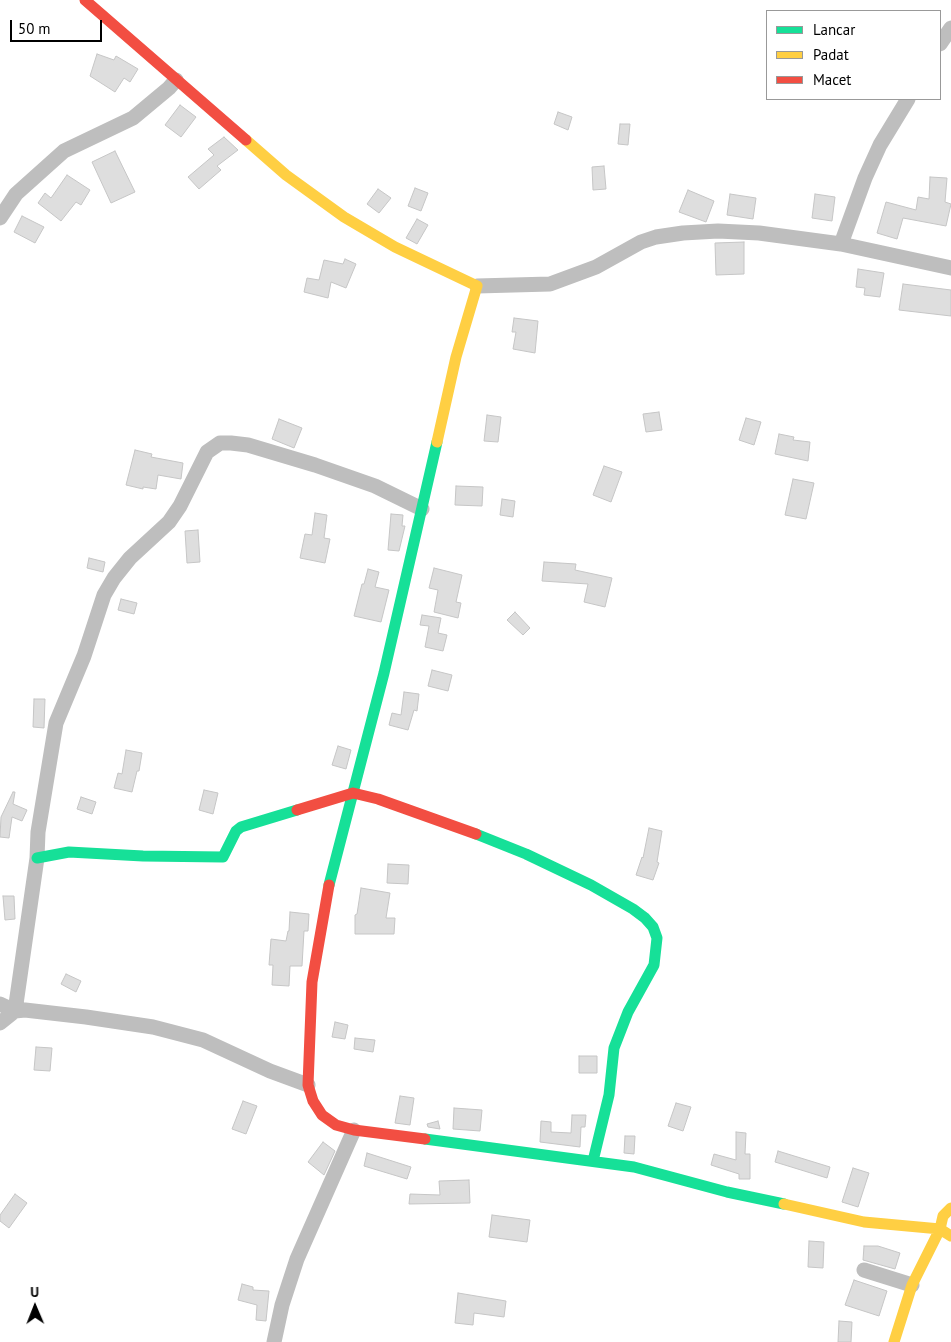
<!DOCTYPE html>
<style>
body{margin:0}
#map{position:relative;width:951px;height:1342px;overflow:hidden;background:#fff;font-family:"PT Sans",sans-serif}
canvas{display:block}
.legend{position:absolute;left:766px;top:10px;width:175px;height:90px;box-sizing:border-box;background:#fff;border:1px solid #999;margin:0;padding:6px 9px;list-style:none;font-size:15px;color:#000}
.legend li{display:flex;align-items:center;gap:10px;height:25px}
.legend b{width:25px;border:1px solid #999}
.north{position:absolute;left:10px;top:1282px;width:50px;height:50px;-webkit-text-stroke:4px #fff;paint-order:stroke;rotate:359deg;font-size:14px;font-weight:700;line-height:20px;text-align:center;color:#000}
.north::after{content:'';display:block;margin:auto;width:18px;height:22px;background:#000;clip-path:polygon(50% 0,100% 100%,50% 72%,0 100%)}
.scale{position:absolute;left:10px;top:20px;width:92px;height:22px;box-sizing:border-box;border:2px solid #000;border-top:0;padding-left:6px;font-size:15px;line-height:18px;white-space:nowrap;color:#000;-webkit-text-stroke:4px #fff;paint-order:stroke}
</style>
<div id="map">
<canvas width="951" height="1342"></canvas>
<ul class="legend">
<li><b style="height:6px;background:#16e098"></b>Lancar</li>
<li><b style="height:6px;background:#ffcf43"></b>Padat</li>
<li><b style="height:6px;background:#f24e42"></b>Macet</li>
</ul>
<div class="north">U</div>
<div class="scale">50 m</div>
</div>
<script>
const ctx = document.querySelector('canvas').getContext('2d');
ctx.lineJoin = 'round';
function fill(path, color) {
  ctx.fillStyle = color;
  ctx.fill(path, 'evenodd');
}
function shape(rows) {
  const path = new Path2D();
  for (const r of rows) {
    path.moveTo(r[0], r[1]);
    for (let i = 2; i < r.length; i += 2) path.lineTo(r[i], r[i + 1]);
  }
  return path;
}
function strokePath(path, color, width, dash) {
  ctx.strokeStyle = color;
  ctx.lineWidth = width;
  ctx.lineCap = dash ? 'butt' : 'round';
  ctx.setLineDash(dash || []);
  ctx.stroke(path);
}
const building = shape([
 [97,54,114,60,116,56,138,69,130,82,124,78,115,92,90,76,97,54],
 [180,105,196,117,181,137,165,125,180,105],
 [558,112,572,117,568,130,554,124,558,112],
 [620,124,630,124,628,145,618,144,620,124],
 [224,137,238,150,217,166,221,170,199,189,188,177,214,155,208,149,224,137],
 [115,151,135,192,111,203,92,162,115,151],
 [604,166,606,189,593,190,592,167,604,166],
 [67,175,90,190,81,205,76,202,61,221,38,203,45,193,51,198,67,175],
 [930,177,947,178,945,202,951,204,946,226,903,218,897,239,877,233,886,202,916,210,918,197,929,199,930,177],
 [415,188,428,193,421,211,408,206,415,188],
 [378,189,391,198,379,213,367,204,378,189],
 [688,190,714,201,706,222,679,212,688,190],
 [730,194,756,198,753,219,727,215,730,194],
 [815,194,835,197,832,221,812,218,815,194],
 [22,216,44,227,35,243,14,232,22,216],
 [417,219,428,225,417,244,406,238,417,219],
 [744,242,744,274,716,275,715,243,744,242],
 [345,259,356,264,346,288,331,282,328,298,304,292,307,278,319,280,324,260,343,264,345,259],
 [858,269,884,273,880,297,864,295,865,288,856,287,858,269],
 [903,284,951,290,951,316,899,310,903,284],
 [514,318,538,321,535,353,513,349,516,332,512,332,514,318],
 [659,412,662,430,646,432,643,414,659,412],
 [487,415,501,417,498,442,484,441,487,415],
 [746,418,761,422,754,445,739,440,746,418],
 [279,419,302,428,294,448,272,439,279,419],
 [779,434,794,437,793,440,810,442,808,461,775,454,779,434],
 [135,450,152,454,151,457,183,463,181,479,158,475,156,489,143,487,143,489,126,485,135,450],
 [604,466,622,472,611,502,593,495,604,466],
 [793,479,814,483,806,519,785,515,793,479],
 [456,486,483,487,482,506,455,505,456,486],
 [502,499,515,501,513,517,500,515,502,499],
 [315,513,327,515,324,538,330,539,325,563,300,558,305,534,312,535,315,513],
 [391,514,403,515,402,526,405,526,399,551,388,550,391,514],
 [198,530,200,562,187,563,185,531,198,530],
 [89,558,105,562,103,572,87,568,89,558],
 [544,562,576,564,575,570,612,578,605,607,584,602,588,584,542,581,544,562],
 [434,568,462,575,456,602,461,603,458,618,434,612,438,590,429,588,434,568],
 [368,569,379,572,375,587,389,590,381,622,354,616,362,584,364,584,368,569],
 [121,599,137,603,134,614,118,610,121,599],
 [515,612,530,628,523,635,507,620,515,612],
 [422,615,441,618,438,633,447,635,443,651,425,647,429,626,420,625,422,615],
 [432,670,452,675,448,691,428,686,432,670],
 [404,692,419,694,417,711,414,710,408,730,389,725,392,713,401,715,404,692],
 [34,699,45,699,44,728,33,727,34,699],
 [338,746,351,750,346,769,332,765,338,746],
 [126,750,142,753,139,771,137,771,132,792,114,788,118,773,122,774,126,750],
 [204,790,218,793,213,814,199,810,204,790],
 [13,792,15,792,13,804,27,810,22,821,12,817,9,838,0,837,1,817,13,792],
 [81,797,96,802,92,814,77,809,81,797],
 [649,828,662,831,657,862,659,863,653,880,636,875,642,857,643,858,649,828],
 [388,864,409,865,408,884,387,883,388,864],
 [361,888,390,893,386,918,395,918,394,934,355,934,355,915,357,914,361,888],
 [3,896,14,896,15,919,5,920,3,896],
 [290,912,309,914,308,931,304,931,302,966,290,966,289,986,272,985,273,965,269,965,271,939,286,941,288,931,289,931,290,912],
 [66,974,81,981,76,992,61,984,66,974],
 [335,1022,348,1025,345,1039,332,1037,335,1022],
 [355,1038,375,1040,373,1052,354,1049,355,1038],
 [36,1047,52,1048,50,1071,34,1070,36,1047],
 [579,1056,597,1056,597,1073,579,1073,579,1056],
 [400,1096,414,1098,410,1125,395,1123,400,1096],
 [243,1101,257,1106,246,1134,232,1129,243,1101],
 [676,1103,691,1107,683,1131,668,1126,676,1103],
 [454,1108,482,1110,480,1131,453,1129,454,1108],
 [572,1115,586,1115,585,1127,581,1127,580,1147,540,1142,541,1121,551,1122,551,1132,571,1133,572,1115],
 [438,1121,440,1129,428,1127,427,1124,438,1121],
 [736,1132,746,1133,745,1154,750,1154,750,1179,739,1179,739,1174,711,1165,714,1154,736,1160,736,1132],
 [625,1136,635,1136,634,1154,624,1153,625,1136],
 [323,1142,335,1151,324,1175,308,1162,323,1142],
 [778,1151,830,1167,827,1178,775,1162,778,1151],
 [367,1153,411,1167,407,1179,364,1166,367,1153],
 [853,1168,869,1173,858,1207,842,1202,853,1168],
 [469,1180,470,1203,409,1204,410,1194,440,1195,439,1181,469,1180],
 [15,1194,27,1203,9,1228,0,1221,0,1215,15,1194],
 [492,1215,530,1220,527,1242,489,1237,492,1215],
 [809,1241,824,1242,823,1268,808,1267,809,1241],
 [864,1246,878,1246,900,1253,895,1269,863,1260,864,1246],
 [854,1280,887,1291,879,1316,845,1305,854,1280],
 [242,1284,253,1287,253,1290,269,1291,266,1321,256,1320,257,1305,238,1300,242,1284],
 [458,1293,506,1301,504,1317,474,1313,473,1325,455,1323,458,1293],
 [839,1321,852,1322,851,1342,838,1342,839,1321]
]);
fill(building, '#dedede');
strokePath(building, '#c6c6c6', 1);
strokePath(shape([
 [940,44,951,28],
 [0,218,16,194,64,151,133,118,169,88,176,80],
 [841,244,865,178,880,145,908,99],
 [477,286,550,284,596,267,641,242,656,237,683,233,718,231,759,233,841,244,951,268],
 [0,1004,15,1011,37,858,38,832,56,723,84,656,104,595,114,578,130,558,169,522,180,506,207,452,220,443,231,443,248,445,315,465,375,486,422,509],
 [0,1023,15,1011,25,1010,86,1017,153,1027,203,1040,270,1071,308,1085],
 [864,1270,912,1285],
 [274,1342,282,1305,297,1259,354,1130]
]), '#bebebe', 15);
strokePath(shape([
 [476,834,526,854,591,885,633,909,645,918,653,927,657,938,654,965,628,1012,614,1048,609,1095,593,1161],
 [37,858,69,852,143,856,223,857,236,831,241,827,297,810],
 [329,885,384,673,437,442],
 [425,1139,634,1167,727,1192,784,1204]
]), '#16e098', 11);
strokePath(shape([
 [246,140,286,175,344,217,395,247,477,286,456,357,437,442],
 [784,1204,864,1222,940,1229,951,1236],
 [894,1342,912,1285,940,1229,943,1216,951,1208]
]), '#ffcf43', 11);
strokePath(shape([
 [85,0,246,140],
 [297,810,353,793,378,799,476,834],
 [329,885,312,982,308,1085,313,1101,322,1115,336,1125,354,1130,425,1139]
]), '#f24e42', 11);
</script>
